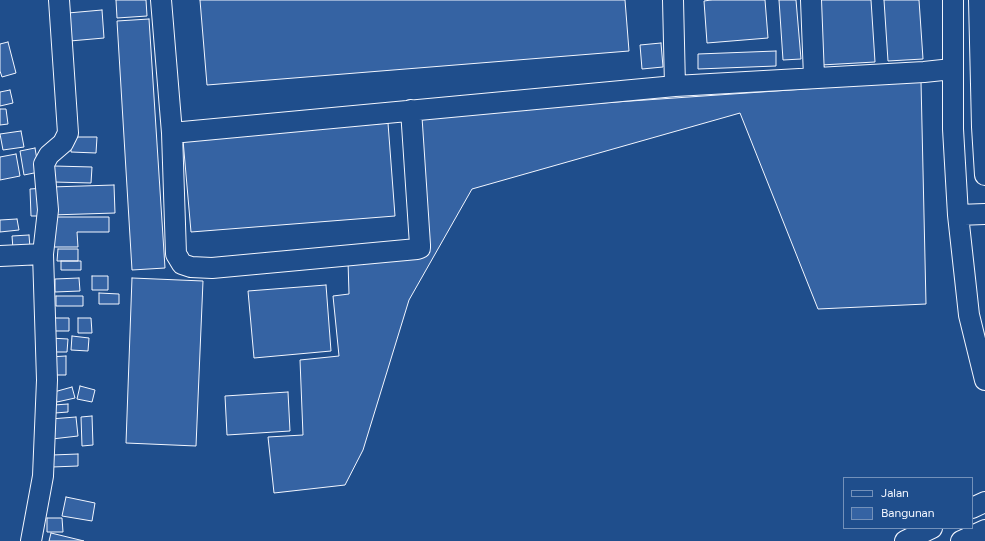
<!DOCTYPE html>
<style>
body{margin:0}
#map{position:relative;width:985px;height:541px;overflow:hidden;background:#1f4e8c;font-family:Figtree,sans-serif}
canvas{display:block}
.legend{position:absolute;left:843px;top:477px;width:130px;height:52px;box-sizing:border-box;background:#1f4e8c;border:1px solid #7391ba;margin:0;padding:5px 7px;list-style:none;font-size:12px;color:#f2f6ff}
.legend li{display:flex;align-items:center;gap:8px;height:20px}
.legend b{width:20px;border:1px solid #7391ba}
</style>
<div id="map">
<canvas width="985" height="541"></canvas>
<ul class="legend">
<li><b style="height:5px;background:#1f4e8c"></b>Jalan</li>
<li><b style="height:11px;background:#3563a3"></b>Bangunan</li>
</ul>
</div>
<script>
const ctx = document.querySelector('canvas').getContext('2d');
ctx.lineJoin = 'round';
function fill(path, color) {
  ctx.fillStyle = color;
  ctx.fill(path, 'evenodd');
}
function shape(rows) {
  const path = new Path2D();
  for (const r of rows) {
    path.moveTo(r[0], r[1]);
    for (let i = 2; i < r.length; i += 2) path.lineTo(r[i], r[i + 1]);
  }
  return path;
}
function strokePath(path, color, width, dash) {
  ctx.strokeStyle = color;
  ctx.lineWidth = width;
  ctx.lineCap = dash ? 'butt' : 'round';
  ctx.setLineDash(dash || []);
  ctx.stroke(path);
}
const building = shape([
 [116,0,146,0,147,16,117,18,116,0],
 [200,0,625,0,629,51,207,85,200,0],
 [711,0,765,0,768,38,707,43,704,1,711,0],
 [779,0,796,0,801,59,783,60,779,0],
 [818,0,871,0,875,62,821,65,818,0],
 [884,0,919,0,923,59,888,61,884,0],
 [102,10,104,38,70,41,68,13,102,10],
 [149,19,165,268,132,270,117,21,149,19],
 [8,42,16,73,2,77,0,71,0,44,8,42],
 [661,43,663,67,642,69,640,45,661,43],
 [776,51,776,66,698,69,698,54,776,51],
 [921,81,926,304,818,309,740,113,472,189,409,300,363,450,345,485,274,493,268,437,303,435,300,360,339,356,333,296,349,294,348,261,423,253,413,116,921,81],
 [10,90,13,103,0,106,0,92,10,90],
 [0,109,6,109,8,124,0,125,0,109],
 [388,123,395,216,191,232,183,140,388,123],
 [21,131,24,147,3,150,0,134,21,131],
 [71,137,97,137,96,153,71,152,71,137],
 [35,148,39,172,24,175,20,151,35,148],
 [16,154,20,176,0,180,0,157,16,154],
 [54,166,92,167,91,183,54,182,54,166],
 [114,185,115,213,51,215,51,187,114,185],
 [45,188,46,216,31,216,30,189,45,188],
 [47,217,109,217,109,232,77,232,78,247,47,247,47,217],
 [17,219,19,230,0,232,0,220,17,219],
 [29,235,30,248,13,249,12,236,29,235],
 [58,249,78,249,78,261,57,261,58,249],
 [61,261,81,261,81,270,61,270,61,261],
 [92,276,108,276,108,290,92,290,92,276],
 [79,278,80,291,55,292,55,279,79,278],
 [132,278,203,281,196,446,126,443,132,278],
 [326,285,331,351,254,358,248,291,326,285],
 [99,293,119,294,119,304,99,304,99,293],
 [56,296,83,296,83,306,56,306,56,296],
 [51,318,69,318,69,331,51,331,51,318],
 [78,318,91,318,92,333,78,333,78,318],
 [72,336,89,338,88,351,71,350,72,336],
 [50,338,68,339,67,352,49,352,50,338],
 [66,356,66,375,48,375,48,357,66,356],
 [80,386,95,390,92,402,77,399,80,386],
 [72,387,75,398,57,402,54,392,72,387],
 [288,392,290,431,227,435,225,396,288,392],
 [68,404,68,412,55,413,54,405,68,404],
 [92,416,93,445,82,446,81,417,92,416],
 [76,417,78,436,52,439,50,419,76,417],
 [78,454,78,466,52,467,52,455,78,454],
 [66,497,95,503,92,521,62,516,66,497],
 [47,518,62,518,63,532,47,532,47,518],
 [51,533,84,541,49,541,51,533]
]);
fill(building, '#3563a3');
strokePath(building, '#f2f6ff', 1);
const minor = shape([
 [161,0,172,133,675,86,673,0],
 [811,0,814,77],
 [953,0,953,129,958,215,969,315,985,380],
 [979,0,982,127,985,175],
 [675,86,924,72,952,69],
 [172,133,176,254,182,264,191,267,212,268,417,249,420,248,420,245,411,110],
 [958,215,985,214],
 [0,256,43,254],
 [972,508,985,502],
 [31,541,43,476,47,380,43,254,48,210,44,164,49,155,63,143,68,133,59,0],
 [905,541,932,528],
 [961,541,985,530]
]);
strokePath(minor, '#f2f6ff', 22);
strokePath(minor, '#1f4e8c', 20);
</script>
